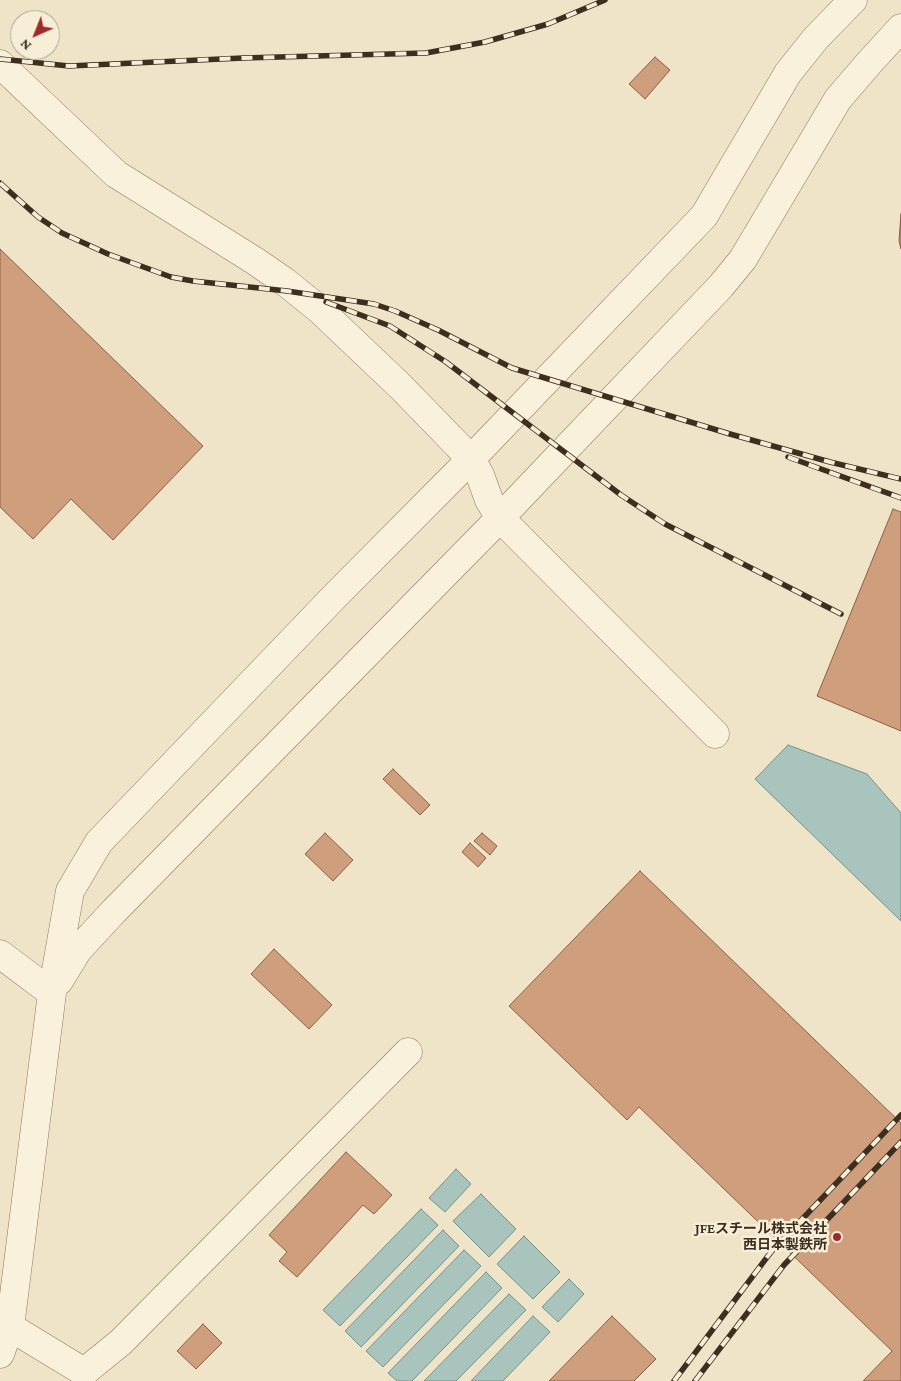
<!DOCTYPE html>
<meta charset="utf-8">
<style>
body{margin:0}
#map{position:relative;width:901px;height:1381px;overflow:hidden;background:#f0e4c8;font-family:"Crimson Pro",serif}
canvas{display:block}
.north{position:absolute;left:10px;top:10px;width:50px;height:50px;box-sizing:border-box;background:#f7eed8;border:1px solid #ada18e;border-radius:50%;rotate:224deg;font-size:14px;font-weight:700;line-height:20px;text-align:center;color:#3d2e20}
.north::after{content:'';display:block;margin:auto;width:18px;height:22px;background:#9e2a2b;clip-path:polygon(50% 0,100% 100%,50% 72%,0 100%)}
</style>
<div id="map">
<canvas width="901" height="1381"></canvas>
<div class="north">N</div>
</div>
<script>
const ctx = document.querySelector('canvas').getContext('2d');
ctx.lineJoin = 'round';
function fill(path, color) {
  ctx.fillStyle = color;
  ctx.fill(path, 'evenodd');
}
function shape(rows) {
  const path = new Path2D();
  for (const r of rows) {
    path.moveTo(r[0], r[1]);
    for (let i = 2; i < r.length; i += 2) path.lineTo(r[i], r[i + 1]);
  }
  return path;
}
function strokePath(path, color, width, dash) {
  ctx.strokeStyle = color;
  ctx.lineWidth = width;
  ctx.lineCap = dash ? 'butt' : 'round';
  ctx.setLineDash(dash || []);
  ctx.stroke(path);
}
function drawText(font, color, halo, rows, align = 'center') {
  ctx.font = font + ' "Crimson Pro","Noto Sans JP",serif';
  ctx.lineWidth = 5;
  ctx.setLineDash([]);
  ctx.textBaseline = 'middle';
  ctx.strokeStyle = halo;
  ctx.fillStyle = color;
  for (const [text, x, y, turn = 0] of rows) {
    ctx.save();
    ctx.translate(x, y);
    ctx.rotate((+turn || 0) * Math.PI / 180);
    ctx.textAlign = isNaN(turn) ? turn : align;
    if (halo) ctx.strokeText(text, 0, 0);
    ctx.fillText(text, 0, 0);
    ctx.restore();
  }
}
const water = shape([
 [788,745,867,774,901,813,901,921,755,779,788,745],
 [456,1169,471,1184,445,1212,429,1198,456,1169],
 [481,1194,516,1229,489,1257,453,1221,481,1194],
 [421,1209,438,1225,340,1326,323,1310,421,1209],
 [443,1230,459,1246,361,1347,345,1331,443,1230],
 [524,1236,560,1272,533,1299,497,1264,524,1236],
 [464,1250,481,1266,383,1367,366,1351,464,1250],
 [486,1272,502,1288,412,1381,397,1381,388,1373,486,1272],
 [569,1279,584,1294,558,1322,542,1307,569,1279],
 [509,1294,526,1310,456,1381,424,1381,509,1294],
 [533,1316,550,1332,503,1381,471,1381,533,1316]
]);
fill(water, '#a9c4bc');
strokePath(water, '#6f938a', 1);
const building = shape([
 [655,57,670,70,645,99,629,84,655,57],
 [901,214,901,249,899,241,901,214],
 [0,249,203,446,113,540,71,499,33,539,0,507,0,249],
 [893,509,901,512,901,731,817,696,893,509],
 [393,769,430,805,420,815,383,779,393,769],
 [325,833,353,860,333,881,305,854,325,833],
 [482,833,497,846,490,855,474,841,482,833],
 [470,843,486,858,478,867,462,852,470,843],
 [640,871,901,1123,901,1381,863,1381,892,1351,639,1107,627,1120,509,1006,640,871],
 [274,949,332,1005,309,1029,251,974,274,949],
 [346,1152,392,1195,374,1214,363,1205,297,1277,279,1261,287,1252,269,1235,346,1152],
 [612,1316,656,1359,634,1381,549,1381,612,1316],
 [203,1324,222,1343,196,1369,177,1351,203,1324]
]);
fill(building, '#cf9f7d');
strokePath(building, '#8d5f41', 1);
const minor = shape([
 [0,64,116,174,255,261,284,281,320,310,401,387,471,459,480,475,489,500,500,518,715,734],
 [0,954,52,993],
 [59,981,78,950,114,911,500,518,721,286,743,259,838,99,869,63,901,28],
 [10,1327,84,1372,121,1342,408,1052],
 [0,1354,10,1327,52,993,70,891,99,842,335,596,471,459,704,216,788,73,816,38,853,0]
]);
strokePath(minor, '#8d765c', 29);
strokePath(minor, '#faf1dc', 28);
const rail = shape([
 [0,59,69,66,243,58,426,53,485,42,548,24,605,0],
 [0,183,38,217,62,233,108,254,171,277,193,281,287,291,374,304,395,311,438,330,512,368,730,434,830,462,901,479],
 [326,302,390,326,446,362,621,495,665,524,841,614],
 [788,457,901,498],
 [674,1381,771,1252,901,1115],
 [695,1381,784,1265,901,1142]
]);
strokePath(rail, '#3d2e20', 5.5);
strokePath(rail, '#f7eed8', 4, [11]);
for (const [x, y, r, color] of [
 [837,1237,5,"#9e2a2b"]
]) {
  const dot = new Path2D();
  dot.arc(x, y, r, 0, 2 * Math.PI);
  ctx.fillStyle = color;
  ctx.fill(dot);
  strokePath(dot, '#f7eed8', 2);
}
drawText('bold 14px', '#3d2e20', '#f7eed8', [
 ["JFEスチール株式会社",827,1229],
 ["西日本製鉄所",827,1245]
], 'right');
</script>
